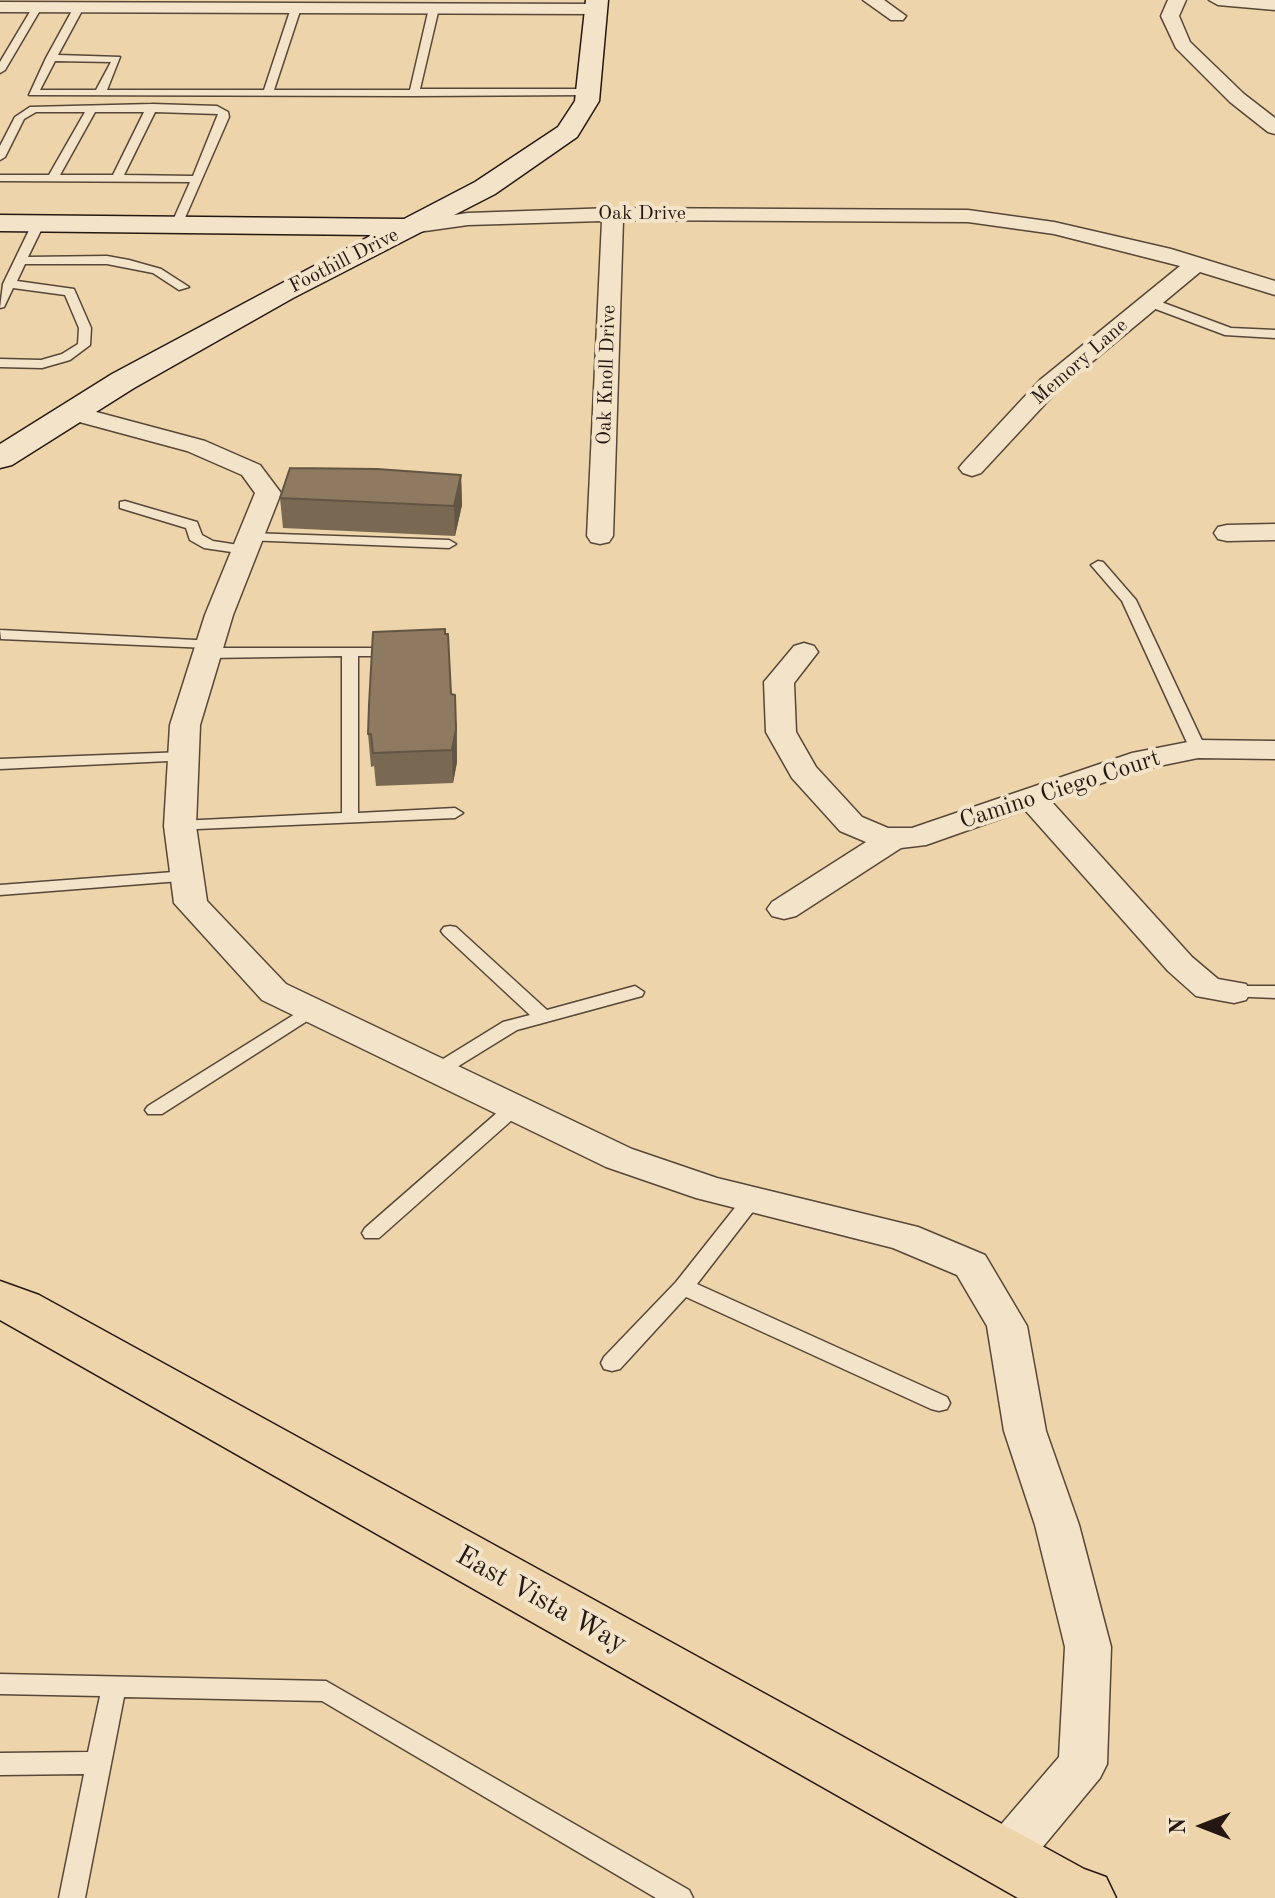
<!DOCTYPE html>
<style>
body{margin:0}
#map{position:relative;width:1275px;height:1898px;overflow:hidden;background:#edd4aa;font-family:"Old Standard TT",serif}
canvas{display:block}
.north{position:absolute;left:1163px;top:1786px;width:80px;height:80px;-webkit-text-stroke:6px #f3e3c8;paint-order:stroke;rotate:270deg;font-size:22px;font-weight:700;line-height:32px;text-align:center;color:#251812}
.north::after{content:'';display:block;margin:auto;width:28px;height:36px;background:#251812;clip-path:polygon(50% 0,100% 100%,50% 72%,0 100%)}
</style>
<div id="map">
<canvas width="1275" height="1898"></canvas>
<div class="north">N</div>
</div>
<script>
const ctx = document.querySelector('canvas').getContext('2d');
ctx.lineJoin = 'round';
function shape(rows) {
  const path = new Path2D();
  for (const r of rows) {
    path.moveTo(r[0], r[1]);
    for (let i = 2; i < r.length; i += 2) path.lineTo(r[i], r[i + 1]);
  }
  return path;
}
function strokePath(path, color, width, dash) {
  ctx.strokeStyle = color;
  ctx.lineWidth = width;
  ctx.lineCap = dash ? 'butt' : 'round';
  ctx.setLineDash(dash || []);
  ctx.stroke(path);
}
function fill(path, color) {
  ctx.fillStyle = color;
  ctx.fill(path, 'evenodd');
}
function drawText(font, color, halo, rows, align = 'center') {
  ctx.font = font + ' "Old Standard TT",serif';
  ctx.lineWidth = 8;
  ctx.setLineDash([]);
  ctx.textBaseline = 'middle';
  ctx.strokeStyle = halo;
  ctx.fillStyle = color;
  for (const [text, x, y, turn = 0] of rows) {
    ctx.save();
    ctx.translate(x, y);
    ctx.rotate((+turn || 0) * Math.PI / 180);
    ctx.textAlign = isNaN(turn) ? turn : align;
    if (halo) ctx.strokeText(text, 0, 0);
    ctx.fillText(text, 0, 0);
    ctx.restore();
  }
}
const lane = shape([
 [79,4,84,7,58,55,120,57,107,90,264,90,291,8,296,5,301,8,274,90,410,90,429,8,434,5,439,8,420,89,587,89,592,92,587,95,414,96,29,95,46,58,74,7,79,4],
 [55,61,111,62,96,90,40,90,55,61],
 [34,5,42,7,5,70,0,73,0,62,34,5],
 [152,104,217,106,228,112,229,117,181,227,171,225,190,182,0,181,0,175,49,175,85,112,36,112,24,119,5,157,0,160,0,146,15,117,30,107,152,104],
 [95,112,144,112,113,175,60,175,95,112],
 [155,112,218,114,193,176,124,175,155,112],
 [38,221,44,224,28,257,107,256,129,260,161,269,189,287,179,290,153,273,107,264,25,264,17,281,74,289,91,328,90,345,70,360,42,368,0,367,0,359,41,360,62,354,78,344,79,328,65,295,13,288,4,307,0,308,3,284,32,224,38,221],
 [1145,299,1153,299,1231,328,1275,330,1275,338,1225,335,1145,305,1145,299],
 [125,501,197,522,202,535,213,541,245,546,252,550,245,554,204,548,190,540,186,528,120,508,120,502,125,501],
 [250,533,449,540,456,544,449,548,245,540,243,537,250,533],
 [1098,561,1103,562,1136,600,1206,749,1204,752,1192,752,1190,749,1122,601,1091,565,1098,561],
 [0,630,215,641,218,644,211,648,398,648,398,654,393,656,358,656,358,813,455,808,463,813,455,818,174,830,172,826,174,822,180,821,342,813,342,656,208,658,200,653,208,648,1,639,0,630],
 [184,752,190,754,192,757,190,760,0,769,0,759,184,752],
 [187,871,196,876,193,880,0,895,0,885,187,871],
 [450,926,456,927,547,1010,635,986,644,992,642,996,517,1030,444,1075,430,1075,427,1071,430,1067,503,1022,530,1015,444,935,441,931,444,927,450,926],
 [1234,986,1275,986,1275,998,1227,996,1225,992,1234,986],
 [311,1004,320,1010,318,1014,162,1114,148,1114,145,1110,148,1106,311,1004],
 [514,1102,521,1104,524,1108,521,1112,379,1238,365,1238,362,1233,365,1228,507,1104,514,1102],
 [752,1193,759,1195,762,1200,697,1284,947,1397,950,1403,947,1409,939,1411,931,1409,686,1297,620,1369,612,1371,604,1369,601,1363,604,1357,676,1282,745,1195,752,1193],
 [0,1674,326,1681,689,1890,693,1898,656,1898,322,1701,124,1697,85,1898,59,1898,84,1774,0,1775,0,1753,88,1752,100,1696,0,1694,0,1674]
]);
const street = shape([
 [863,0,884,0,906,16,903,20,891,20,863,0],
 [1168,0,1186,0,1179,16,1190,42,1244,94,1275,118,1275,134,1268,132,1230,102,1176,48,1161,16,1168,0],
 [1209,0,1275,0,1275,10,1218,5,1209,0],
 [0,2,596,4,605,9,596,14,0,12,0,2],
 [613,208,968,210,1054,222,1171,249,1275,281,1275,295,1200,272,1058,390,981,473,972,476,963,473,959,468,963,463,1040,380,1180,266,1054,234,968,222,623,220,613,536,609,542,600,544,591,542,587,536,602,221,468,225,411,233,400,227,411,221,468,213,613,208],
 [70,405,205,441,260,465,281,493,233,615,200,725,196,826,207,901,286,984,632,1149,717,1178,918,1227,985,1255,1027,1326,1046,1431,1079,1525,1111,1647,1107,1764,1100,1778,1022,1872,1004,1879,986,1872,979,1857,986,1842,1059,1757,1065,1647,1035,1525,1004,1431,987,1326,957,1275,893,1248,696,1198,606,1167,262,1000,174,903,164,826,170,725,205,615,255,493,242,475,187,451,61,417,58,412,61,407,70,405],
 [1275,524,1275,540,1227,541,1218,539,1214,533,1218,527,1227,525,1275,524],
 [804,643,814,646,818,652,794,683,796,732,816,767,862,817,888,828,912,828,1132,753,1198,740,1275,741,1275,759,1198,758,1139,770,1051,801,1192,957,1218,979,1246,984,1251,992,1246,1000,1234,1003,1196,996,1168,971,1025,810,926,845,901,848,796,916,784,919,772,916,767,909,772,902,866,842,840,831,792,778,766,732,764,682,794,646,804,643]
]);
const secondary = shape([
 [586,0,608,0,599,101,577,137,495,194,293,298,134,388,12,465,0,468,0,444,112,374,372,235,0,231,0,215,404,219,475,182,558,127,575,101,586,0]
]);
const primary = shape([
 [0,1281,39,1295,1084,1869,1106,1877,1116,1898,1018,1898,0,1320,0,1281]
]);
strokePath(lane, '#574738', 3);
strokePath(street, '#574738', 3);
strokePath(secondary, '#251812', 3);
strokePath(primary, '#251812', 3);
fill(lane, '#f3e3c8');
fill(street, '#f3e3c8');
fill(secondary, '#f3e3c8');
fill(primary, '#edd4aa');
fill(shape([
 [461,475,462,505,455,536,283,528,280,498],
 [451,694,457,727,457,762,453,783,376,786,374,766,371,767,368,734]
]), '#796953');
fill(shape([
 [461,475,462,505,455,536,454,506],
 [455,695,457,762,453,783,452,750]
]), '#635544');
const building = shape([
 [290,468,377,469,461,475,454,506,280,498,290,468],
 [445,629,445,634,448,634,451,694,455,695,456,729,452,750,373,753,371,734,368,734,369,705,373,632,445,629]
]);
fill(building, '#8d7a61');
strokePath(building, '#635544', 2);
drawText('20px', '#251812', '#f3e3c8', [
 ["Oak Drive",642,214],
 ["Foothill Drive",344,261,-27],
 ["Memory Lane",1080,362,-41],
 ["Oak Knoll Drive",607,375,-88]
]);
drawText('24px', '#251812', '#f3e3c8', [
 ["Camino Ciego Court",1060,790,-18]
]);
drawText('28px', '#251812', '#f3e3c8', [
 ["East Vista Way",541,1600,29]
]);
</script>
